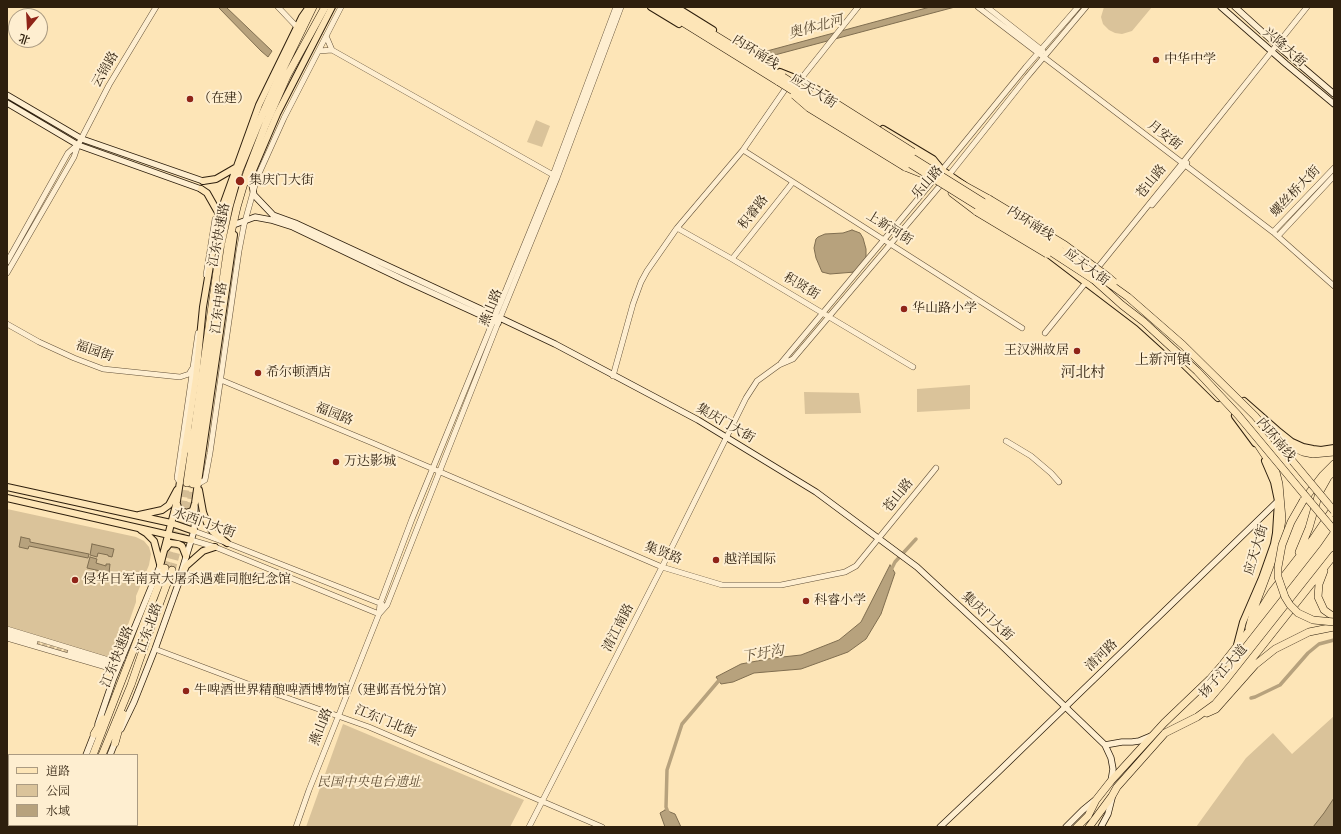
<!DOCTYPE html>
<meta charset="utf-8">
<style>
body{margin:0}
#map{position:relative;width:1341px;height:834px;overflow:hidden;background:#fde5b7;font-family:"IM FELL Double Pica","Noto Serif SC",serif}
canvas{display:block}
.frame{position:absolute;inset:0;border:8px solid #2e1f0d;pointer-events:none}
.legend{position:absolute;left:8px;top:754px;width:130px;height:72px;box-sizing:border-box;background:#feeed0;border:1px solid #ab9b82;margin:0;padding:5px 7px;list-style:none;font-size:12px;color:#2e1f0d}
.legend li{display:flex;align-items:center;gap:8px;height:20px}
.legend b{width:20px;border:1px solid #ab9b82}
.north{position:absolute;left:8px;top:8px;width:40px;height:40px;box-sizing:border-box;background:#feeed0;border:1px solid #ab9b82;border-radius:50%;rotate:198deg;font-size:11px;font-weight:700;line-height:16px;text-align:center;color:#2e1f0d}
.north::after{content:'';display:block;margin:auto;width:14px;height:18px;background:#8f2418;clip-path:polygon(50% 0,100% 100%,50% 72%,0 100%)}
</style>
<div id="map">
<canvas width="1341" height="834"></canvas>
<div class="frame"></div>
<ul class="legend">
<li><b style="height:5px;background:#fde5b7"></b>道路</li>
<li><b style="height:11px;background:#dac39a"></b>公园</li>
<li><b style="height:11px;background:#b7a27d"></b>水域</li>
</ul>
<div class="north">北</div>
</div>
<script>
const ctx = document.querySelector('canvas').getContext('2d');
ctx.lineJoin = 'round';
function fill(path, color) {
  ctx.fillStyle = color;
  ctx.fill(path, 'evenodd');
}
function shape(rows) {
  const path = new Path2D();
  for (const r of rows) {
    path.moveTo(r[0], r[1]);
    for (let i = 2; i < r.length; i += 2) path.lineTo(r[i], r[i + 1]);
  }
  return path;
}
function strokePath(path, color, width, dash) {
  ctx.strokeStyle = color;
  ctx.lineWidth = width;
  ctx.lineCap = dash ? 'butt' : 'round';
  ctx.setLineDash(dash || []);
  ctx.stroke(path);
}
function drawText(font, color, halo, rows, align = 'center') {
  ctx.font = font + ' "IM FELL Double Pica","Noto Serif SC",serif';
  ctx.lineWidth = 4;
  ctx.setLineDash([]);
  ctx.textBaseline = 'middle';
  ctx.strokeStyle = halo;
  ctx.fillStyle = color;
  for (const [text, x, y, turn = 0] of rows) {
    ctx.save();
    ctx.translate(x, y);
    ctx.rotate((+turn || 0) * Math.PI / 180);
    ctx.textAlign = isNaN(turn) ? turn : align;
    if (halo) ctx.strokeText(text, 0, 0);
    ctx.fillText(text, 0, 0);
    ctx.restore();
  }
}
fill(shape([
 [1104,7,1152,7,1132,31,1122,34,1115,33,1109,30,1103,24,1101,17],
 [536,120,550,126,542,147,527,142],
 [970,385,970,409,917,412,917,389],
 [804,392,859,393,861,413,805,414],
 [7,509,136,537,144,541,149,547,151,554,149,565,136,596,136,602,116,659,111,659,7,626],
 [1334,716,1334,817,1324,827,1196,827,1246,758,1273,733,1292,754],
 [343,724,524,800,510,827,306,827]
]), '#dac39a');
const water = shape([
 [218,7,226,7,272,51,268,57,261,51,218,7],
 [930,7,955,7,771,56,768,55,767,51,930,7],
 [852,230,860,233,863,238,866,249,866,257,863,264,855,272,830,274,822,272,816,258,814,248,816,239,818,237,825,234,843,233,852,230],
 [21,537,30,539,30,542,89,554,88,558,29,546,28,549,19,547,21,537],
 [92,544,114,549,112,557,108,556,108,555,98,553,97,557,90,555,92,544],
 [90,557,97,559,96,563,106,566,106,564,110,564,109,573,87,568,90,557],
 [890,565,895,573,881,614,866,639,848,652,801,669,754,673,733,682,721,684,716,677,741,664,773,658,801,655,839,640,861,622,890,565],
 [1334,798,1334,827,1313,827,1324,813,1334,798],
 [665,810,675,814,681,827,665,827,660,813,665,810]
]);
fill(water, '#b7a27d');
strokePath(water, '#806e50', 1);
strokePath(shape([
 [890,572,895,562,916,539],
 [1251,698,1255,697,1280,685,1308,653,1319,644,1334,640],
 [669,815,666,807,667,770,682,724,721,678]
]), '#b7a27d', 3.5);
strokePath(shape([
 [35,642,70,652]
]), '#d4bd95', 5, [5, 2.5]);
strokePath(shape([
 [165,568,184,502,187,483],
 [172,570,190,503,193,484],
 [65,827,66,825]
]), '#d4bd95', 7, [7, 3.5]);
const tertiary = shape([
 [278,7,297,27],
 [978,7,1273,232,1334,286],
 [987,7,1043,51],
 [326,36,332,50],
 [319,51,332,50,555,176],
 [800,80,858,7],
 [743,150,1022,328],
 [1152,205,1187,163],
 [677,228,732,259,913,367],
 [1273,232,1334,168],
 [1278,236,1334,176],
 [732,259,793,182],
 [7,262,68,153,77,145],
 [7,273,74,157,78,145,109,85,156,7],
 [206,275,215,219],
 [7,324,39,342,74,358,103,369,180,377,189,374,192,369],
 [1045,333,1188,156,1307,7],
 [781,363,942,170,1026,67,1078,7],
 [613,376,633,304,641,282,647,271,677,228,743,150,786,88],
 [221,380,375,444,662,567,722,585,781,585,845,572,856,566,936,468],
 [1006,441,1031,456,1051,473,1059,482],
 [180,483,177,478,198,333],
 [198,484,205,480,210,453,239,251,244,225,257,178,284,118,341,7],
 [194,531,227,543,382,604],
 [191,540,215,547,379,614],
 [379,614,387,605,498,323,557,178,621,7],
 [7,629,112,661],
 [7,634,35,642],
 [7,638,106,667,112,671],
 [155,649,248,684,369,727,602,827],
 [70,652,104,663,122,659],
 [296,827,309,790,379,614,380,604,412,519,553,175,616,7],
 [529,827,662,567,746,398,757,381,779,365,793,359,949,175,1027,77,1086,7]
]);
const secondary = shape([
 [1221,7,1286,64,1334,104],
 [1235,7,1279,47,1334,94],
 [7,95,82,139,203,181],
 [7,103,78,145,201,189],
 [250,175,254,195,273,215,295,223,500,318,555,344,698,420,816,492,917,567,1000,644,1105,745,1111,758,1113,769,1111,781],
 [236,224,255,217,271,220,293,227,406,281,498,323],
 [182,570,194,531,195,507],
 [98,724,113,680,160,566],
 [121,729,134,702,155,649,180,579],
 [1105,745,1122,742,1132,742,1139,741,1151,736],
 [86,755,95,732],
 [110,755,116,740],
 [57,827,58,825],
 [80,827,81,825],
 [940,827,994,776,1278,501],
 [1066,827,1083,810,1094,801],
 [1101,827,1108,814,1112,798]
]);
const primary = shape([
 [651,7,679,24],
 [676,7,713,30],
 [780,72,800,80,829,96],
 [883,129,933,159,942,170,964,185],
 [203,181,216,179,235,168],
 [248,182,277,114,332,7],
 [201,189,207,193,220,216],
 [1047,253,1139,323,1171,352,1218,398],
 [1244,401,1277,430,1292,442,1303,447,1313,449,1321,450,1334,448],
 [1235,416,1255,443],
 [7,487,171,523,194,531],
 [199,490,203,512,207,523,213,532,227,543],
 [7,498,191,540],
 [177,504,179,510,186,513,190,512,193,510,195,503,234,235],
 [139,515,162,510,169,505,177,490],
 [141,530,146,533,154,541,160,564],
 [166,548,170,543,178,544,182,546,186,556],
 [160,566,177,501,196,378,203,307,213,248,223,205,259,105,302,17,309,7],
 [179,582,186,566,203,551,215,547],
 [1237,645,1243,622,1262,578,1274,544,1276,533,1278,501,1274,482,1265,461],
 [7,796,9,797],
 [47,825,48,827],
 [72,825,74,827],
 [106,825,112,827]
]);
const trunk = shape([
 [658,7,779,82],
 [669,7,783,77],
 [913,152,942,170],
 [905,167,925,175],
 [960,183,989,199],
 [952,193,977,212],
 [220,234,220,216],
 [1267,426,1277,436,1293,447,1303,452,1313,454,1334,452],
 [185,450,191,434],
 [187,483,220,249,229,207,239,171,259,122,278,79,313,7],
 [193,484,228,246,237,207,247,173,265,126,287,76,325,7],
 [1303,501,1323,475,1334,464],
 [1299,552,1309,528,1319,493,1328,477,1334,471],
 [1324,571,1319,584,1318,597,1324,610,1334,617],
 [1256,617,1271,593,1313,539,1334,508],
 [1249,628,1255,606,1273,558,1279,539,1282,519,1279,484,1276,472,1253,437],
 [1207,713,1216,709,1255,665,1275,649,1309,632,1334,627],
 [94,734,103,719],
 [115,743,123,714],
 [93,755,165,568],
 [102,755,131,685,152,624,172,570],
 [1077,827,1088,816,1096,800,1111,781,1164,723,1210,679,1223,664,1318,543,1334,520],
 [1089,827,1112,796,1117,787,1165,733,1197,717,1215,704,1232,684,1334,555]
]);
strokePath(tertiary, '#625038', 6);
strokePath(secondary, '#2e1f0d', 7);
strokePath(primary, '#2e1f0d', 8);
strokePath(trunk, '#2e1f0d', 8);
strokePath(tertiary, '#feeed0', 5);
strokePath(secondary, '#feeed0', 5.5);
strokePath(primary, '#fde5b7', 6);
strokePath(trunk, '#fde5b7', 7);
const trunkBridge = shape([
 [783,77,1082,264,1128,297,1183,345,1255,416,1334,511],
 [779,82,1042,246,1094,280,1122,305,1144,322,1197,371,1238,415,1333,529],
 [816,93,829,99,913,152],
 [794,95,809,108,905,167],
 [989,199,1065,245,1107,276,1114,282],
 [977,212,1047,254],
 [1303,501,1291,522,1282,545,1278,567,1278,577,1285,597,1290,605,1298,613,1313,620,1334,622]
]);
strokePath(trunkBridge, '#2e1f0d', 8, []);
strokePath(trunkBridge, '#fde5b7', 7);
for (const [x, y, r, color] of [
 [1156,60,4,"#8f2418"],
 [190,99,4,"#8f2418"],
 [240,181,5,"#8f2418"],
 [904,309,4,"#8f2418"],
 [1077,351,4,"#8f2418"],
 [258,373,4,"#8f2418"],
 [336,462,4,"#8f2418"],
 [716,560,4,"#8f2418"],
 [75,580,4,"#8f2418"],
 [806,601,4,"#8f2418"],
 [186,691,4,"#8f2418"]
]) {
  const dot = new Path2D();
  dot.arc(x, y, r, 0, 2 * Math.PI);
  ctx.fillStyle = color;
  ctx.fill(dot);
  strokePath(dot, '#feeed0', 1.5);
}
drawText('13px', '#2e1f0d', '#feeed0', [
 ["兴隆大街",1284,48,41],
 ["内环南线",755,53,32],
 ["云锦路",106,70,-60],
 ["应天大街",813,92,32],
 ["月安街",1164,136,38],
 ["苍山路",1152,182,-51],
 ["乐山路",928,183,-49],
 ["螺丝桥大街",1296,192,-46],
 ["积睿路",754,213,-52],
 ["内环南线",1030,224,32],
 ["上新河街",889,229,32],
 ["江东快速路",220,235,-79],
 ["应天大街",1086,268,37],
 ["积贤街",801,287,31],
 ["江东中路",220,308,-82],
 ["燕山路",492,308,-68],
 ["福园街",94,352,19],
 ["福园路",334,415,22],
 ["集庆门大街",725,424,30],
 ["内环南线",1275,440,50],
 ["苍山路",899,496,-51],
 ["水西门大街",204,524,19],
 ["应天大街",1257,550,-73],
 ["集贤路",663,554,21],
 ["集庆门大街",987,617,43],
 ["江东北路",150,628,-70],
 ["清江南路",619,628,-63],
 ["清河路",1102,656,-44],
 ["江东快速路",118,657,-68],
 ["扬子江大道",1224,672,-49],
 ["江东门北街",385,722,22],
 ["燕山路",322,727,-68]
]);
drawText('13px', '#2e1f0d', '#feeed0', [
 ["中华中学",1164,60],
 ["（在建）",198,99],
 ["集庆门大街",249,181],
 ["华山路小学",912,309],
 ["王汉洲故居",1069,351,"right"],
 ["希尔顿酒店",266,373],
 ["万达影城",344,462],
 ["越洋国际",724,560],
 ["侵华日军南京大屠杀遇难同胞纪念馆",83,580],
 ["科睿小学",814,601],
 ["牛啤酒世界精酿啤酒博物馆（建邺吾悦分馆）",194,691]
], 'left');
drawText('italic 13px', '#625037', '#feeed0', [
 ["民国中央电台遗址",369,783]
]);
drawText('italic 14px', '#5e4d34', '#feeed0', [
 ["奥体北河",816,28,-15],
 ["下圩沟",763,655,-10]
]);
drawText('14px', '#2e1f0d', '#feeed0', [
 ["上新河镇",1163,361]
]);
drawText('15px', '#2e1f0d', '#feeed0', [
 ["河北村",1083,374]
]);
</script>
